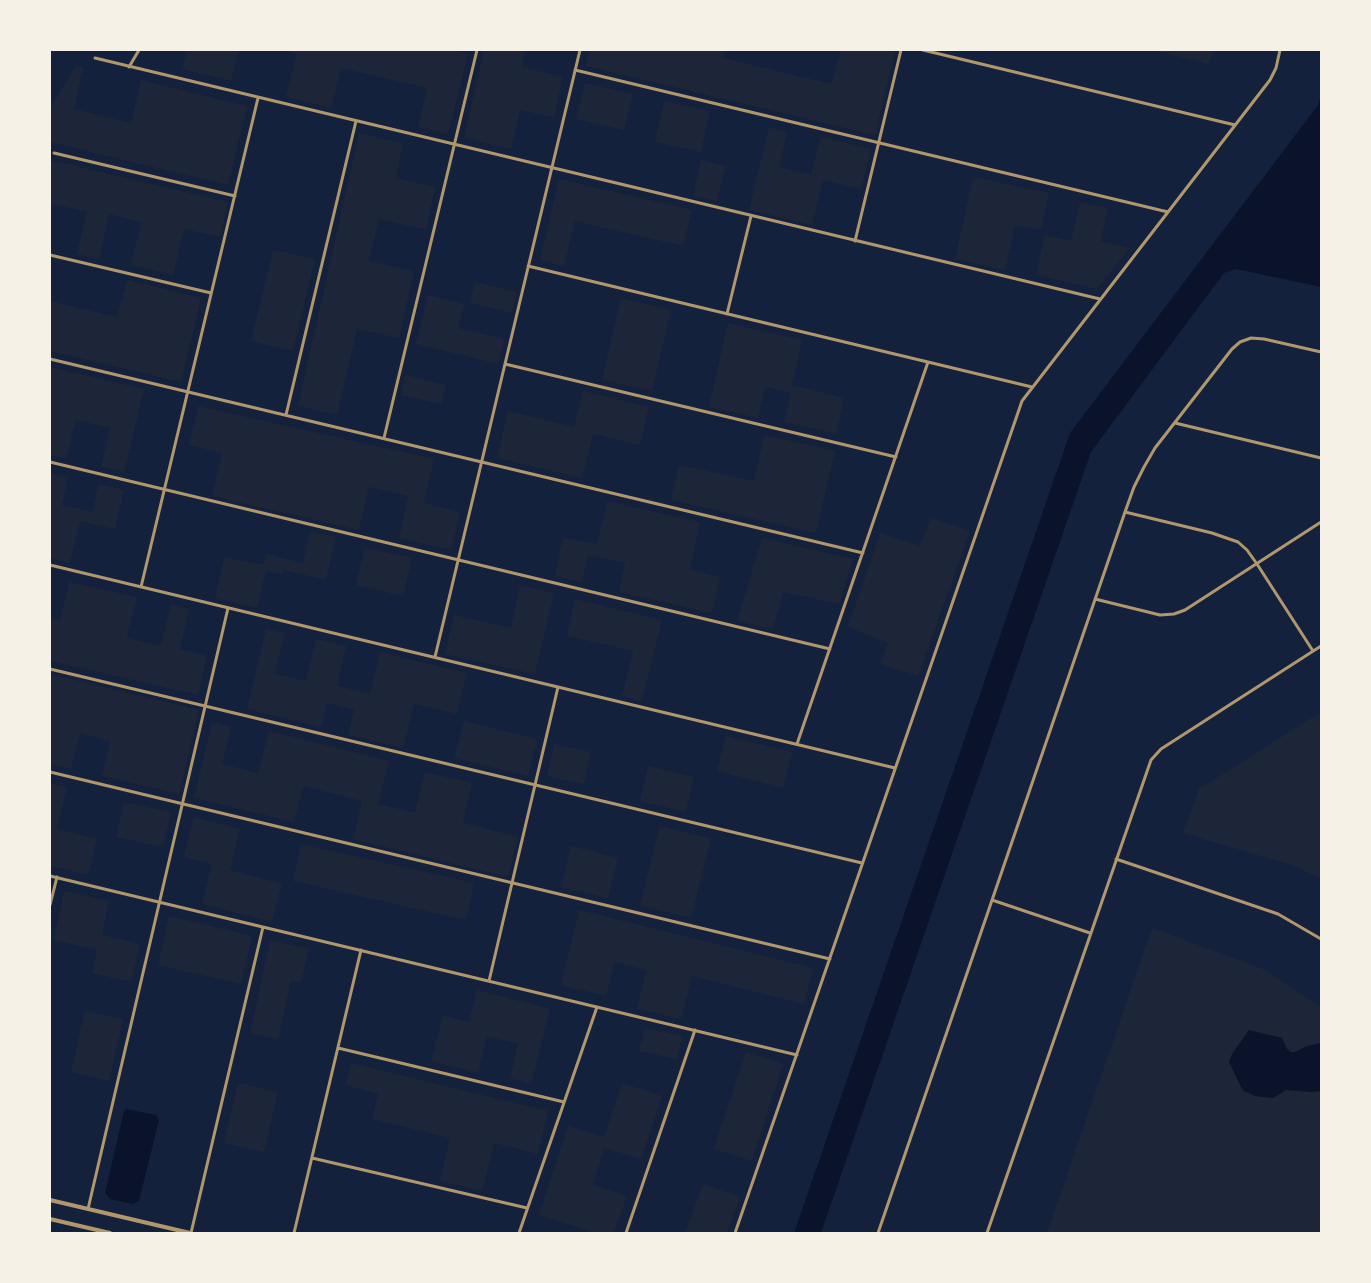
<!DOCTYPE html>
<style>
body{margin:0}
#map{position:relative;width:1371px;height:1283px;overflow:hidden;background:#14213d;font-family:"DM Sans",sans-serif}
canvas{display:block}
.frame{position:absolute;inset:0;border:51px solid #f6f1e7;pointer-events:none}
</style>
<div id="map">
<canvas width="1371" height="1283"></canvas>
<div class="frame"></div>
</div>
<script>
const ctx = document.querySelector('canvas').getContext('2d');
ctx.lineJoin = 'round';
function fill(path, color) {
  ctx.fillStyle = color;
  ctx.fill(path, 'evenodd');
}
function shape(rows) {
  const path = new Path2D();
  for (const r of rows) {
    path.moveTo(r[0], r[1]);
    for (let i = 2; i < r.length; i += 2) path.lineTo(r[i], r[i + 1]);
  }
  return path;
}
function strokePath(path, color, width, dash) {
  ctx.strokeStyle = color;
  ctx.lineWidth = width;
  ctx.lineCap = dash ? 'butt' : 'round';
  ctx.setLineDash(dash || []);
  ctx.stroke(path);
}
fill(shape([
 [187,50,239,50,231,81,182,69],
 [283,50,452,50,468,54,448,134,418,127,427,88,341,68,331,108,286,97,297,54],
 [484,50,525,50,522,67,563,77,554,118,520,110,511,149,464,138],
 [590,50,724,50,723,58,832,84,841,50,887,50,895,52,875,135,586,66],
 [1152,50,1213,50,1209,64],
 [76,65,83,67,74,109,131,123,141,80,247,106,228,185,50,142,50,109],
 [585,83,633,94,624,130,576,119],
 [664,101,710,111,701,152,655,142],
 [769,127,787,132,779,167,811,175,821,137,871,149,861,189,823,180,812,225,749,210],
 [359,133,403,143,396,178,435,187,426,230,379,219,369,261,414,271,399,338,357,329,337,415,298,406],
 [50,160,228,202,220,237,184,229,173,275,131,265,141,222,109,214,99,259,77,254,87,212,50,203],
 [701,160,726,166,717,201,693,196],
 [973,177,1049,193,1041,230,1015,225,1005,270,955,259],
 [559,179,692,210,683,246,575,221,564,266,540,260],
 [1080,202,1108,208,1101,241,1130,248,1097,289,1036,275,1045,235,1071,241],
 [273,250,315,259,293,351,251,341],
 [127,280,201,298,181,382,50,351,50,301,117,317],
 [475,282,517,292,512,313,470,303],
 [428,295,464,304,458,328,504,339,498,364,416,344],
 [621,298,671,310,652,391,602,380],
 [728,323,802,340,792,385,844,398,836,434,784,422,791,393,765,387,758,418,709,407],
 [50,367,144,389,124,472,101,467,110,428,76,420,66,459,50,455],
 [405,375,446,385,441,404,401,395],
 [583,391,649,407,640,445,593,434,582,478,497,458,508,411,574,427],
 [198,406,434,459,424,503,460,512,451,550,399,538,408,496,369,487,359,530,212,496,222,453,189,445],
 [764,435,835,451,816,533,671,500,679,465,754,481],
 [50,473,68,477,62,505,92,512,99,484,124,490,115,529,80,521,70,563,50,558],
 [607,501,700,522,690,570,720,577,712,613,619,592,625,563,588,555,582,582,555,576,563,537,597,544],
 [931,518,970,531,918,676,881,664,888,643,848,627,880,533,920,546],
 [310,532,336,537,326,580,284,570,282,574,266,571,257,608,215,598,224,557,263,565,266,554,303,563],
 [762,538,853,559,839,604,783,592,773,629,737,621],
 [365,548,412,558,403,596,356,585],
 [69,582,137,597,127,638,161,646,171,605,189,609,180,649,207,656,198,695,50,661,50,619,60,621],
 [520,585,554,593,535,674,445,654,454,615,511,628],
 [575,599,662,620,642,701,622,696,633,651,567,636],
 [266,629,285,633,275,674,306,681,316,639,346,646,337,686,370,694,380,652,467,673,457,714,414,704,403,748,348,735,354,710,327,703,321,727,247,709],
 [50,674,199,710,179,794,102,776,110,741,80,733,71,769,50,764],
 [1321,712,1321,879,1295,866,1183,833,1199,789],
 [464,721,537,739,528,776,454,758],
 [212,722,231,727,222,764,258,773,269,731,389,761,378,804,415,813,425,772,472,783,463,823,518,837,508,877,353,839,362,801,303,786,294,822,194,798],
 [726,736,792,752,783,788,717,771],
 [554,744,591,752,584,784,547,776],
 [648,766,694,777,686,812,640,801],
 [50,783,67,787,57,829,97,839,88,875,50,866],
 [124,802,171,812,163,847,116,837],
 [194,817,240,829,230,870,282,884,272,922,202,904,212,864,184,857],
 [660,826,711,839,691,918,640,906],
 [301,844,474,883,466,920,293,881],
 [571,846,618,858,608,898,561,887],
 [64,891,109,901,102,935,140,944,131,982,92,973,97,950,54,940],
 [579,910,813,968,804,1004,692,976,681,1019,637,1009,646,970,615,962,606,996,561,985],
 [169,916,252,936,241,984,158,965],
 [1152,928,1263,969,1321,1007,1321,1233,1047,1233],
 [270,940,309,949,301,983,291,981,278,1039,250,1033],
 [477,990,550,1009,531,1084,510,1078,518,1044,487,1036,478,1073,431,1061,443,1015,469,1022],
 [85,1011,123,1019,109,1081,71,1072],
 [645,1028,682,1036,677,1059,639,1051],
 [746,1052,783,1064,752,1161,714,1149],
 [351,1063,548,1111,538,1154,494,1143,482,1191,440,1181,450,1138,372,1119,378,1094,345,1085],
 [238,1083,278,1092,264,1152,224,1143],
 [622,1083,662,1096,641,1159,604,1148,593,1185,627,1196,614,1233,596,1233,539,1215,568,1126,604,1137],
 [703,1184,740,1197,727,1233,685,1233]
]), '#1d2539');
fill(shape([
 [1321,95,1321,287,1236,269,1224,273,1091,452,821,1233,794,1233,1070,433,1318,105],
 [1249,1030,1282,1038,1287,1049,1291,1052,1295,1052,1307,1046,1321,1043,1321,1091,1311,1092,1286,1090,1273,1098,1255,1096,1244,1091,1241,1087,1229,1062,1232,1054],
 [126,1109,156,1115,159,1120,139,1201,132,1204,110,1199,105,1193,124,1111]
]), '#0b132b');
strokePath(shape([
 [923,50,1235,125],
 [95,58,1100,299],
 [129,67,139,50],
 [575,70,1168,212],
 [54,153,235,196],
 [855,241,901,50],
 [50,255,211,293],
 [528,266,1032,387],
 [727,314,751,216],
 [50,359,863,553],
 [505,364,896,457],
 [286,415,356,121],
 [1175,423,1321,458],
 [384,438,477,50],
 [50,462,830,649],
 [1125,512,1212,533,1238,542,1247,550,1257,564,1313,651],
 [50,565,895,768],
 [141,587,258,98],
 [1095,599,1160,615,1174,614,1185,610,1321,522],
 [435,657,580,50],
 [50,669,862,863],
 [797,744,928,362],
 [50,772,830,959],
 [1116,859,1278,914,1321,939],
 [50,876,797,1055],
 [992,900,1090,933],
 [50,905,57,877],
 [489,981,558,687],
 [338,1048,564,1102],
 [312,1158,527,1208],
 [88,1209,228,608],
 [191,1233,263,927],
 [294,1233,361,950],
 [519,1233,597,1007],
 [626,1233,695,1030],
 [735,1233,1022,401,1270,80,1276,68,1280,50],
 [878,1233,1125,512,1134,487,1144,467,1155,448,1232,349,1240,342,1251,338,1264,339,1321,352],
 [987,1233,1151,760,1161,749,1321,646]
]), '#b1986c', 3);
strokePath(shape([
 [50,1200,190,1233],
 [50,1219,110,1233]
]), '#b1986c', 4);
</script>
